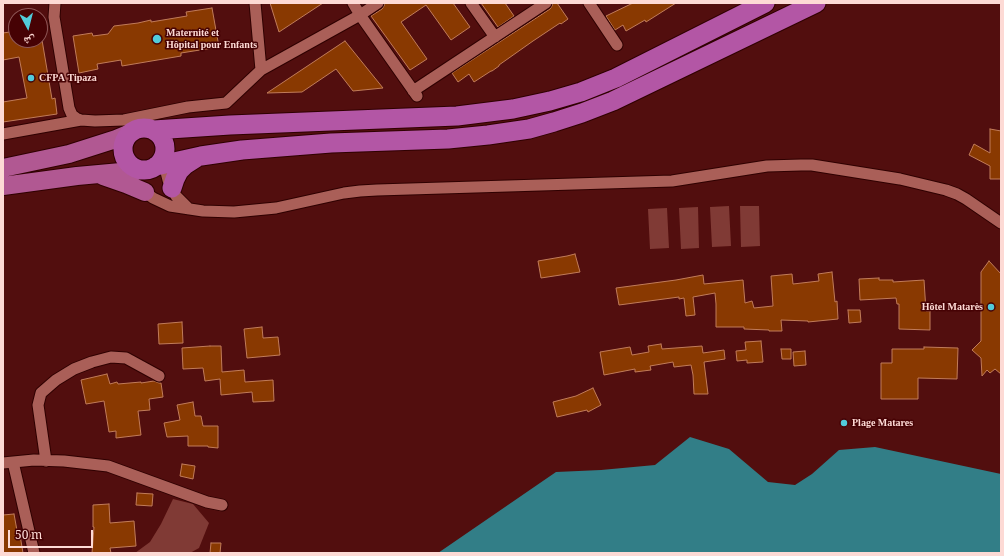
<!DOCTYPE html>
<meta charset="utf-8">
<style>
body{margin:0}
#map{position:relative;width:1004px;height:556px;overflow:hidden;background:#520e0e;font-family:Georgia,"Noto Naskh Arabic",serif}
canvas{display:block}
.frame{position:absolute;inset:0;border:4px solid #fddad5;pointer-events:none}
.north{position:absolute;left:8px;top:8px;width:40px;height:40px;box-sizing:border-box;background:#460204;border:1px solid #8f5858;border-radius:50%;rotate:173deg;font-size:11px;font-weight:700;line-height:16px;text-align:center;color:#fddad5}
.north::after{content:'';display:block;margin:auto;width:14px;height:18px;background:#52cbda;clip-path:polygon(50% 0,100% 100%,50% 72%,0 100%)}
.scale{position:absolute;left:8px;top:530px;width:85px;height:18px;box-sizing:border-box;border:2px solid #fddad5;border-top:0;padding-left:5px;font-size:12px;line-height:14px;white-space:nowrap;color:#fddad5;-webkit-text-stroke:3px #460204;paint-order:stroke}
</style>
<div id="map">
<canvas width="1004" height="556"></canvas>
<div class="frame"></div>
<div class="north">ش</div>
<div class="scale">50 m</div>
</div>
<script>
const ctx = document.querySelector('canvas').getContext('2d');
ctx.lineJoin = 'round';
function fill(path, color) {
  ctx.fillStyle = color;
  ctx.fill(path, 'evenodd');
}
function shape(rows) {
  const path = new Path2D();
  for (const r of rows) {
    if (r.length === 3) {
      path.moveTo(r[0] + r[2], r[1]);
      path.arc(r[0], r[1], r[2], 0, 2 * Math.PI);
      continue;
    }
    path.moveTo(r[0], r[1]);
    for (let i = 2; i < r.length; i += 2) path.lineTo(r[i], r[i + 1]);
  }
  return path;
}
function strokePath(path, color, width, dash) {
  ctx.strokeStyle = color;
  ctx.lineWidth = width;
  ctx.lineCap = dash ? 'butt' : 'round';
  ctx.setLineDash(dash || []);
  ctx.stroke(path);
}
function drawText(font, color, halo, rows, align = 'center') {
  ctx.font = font + ' Georgia,serif';
  ctx.lineWidth = 3;
  ctx.setLineDash([]);
  ctx.textBaseline = 'middle';
  ctx.strokeStyle = halo;
  ctx.fillStyle = color;
  for (const [text, x, y, turn = 0] of rows) {
    ctx.save();
    ctx.translate(x, y);
    ctx.rotate((+turn || 0) * Math.PI / 180);
    ctx.textAlign = isNaN(turn) ? turn : align;
    if (halo) ctx.strokeText(text, 0, 0);
    ctx.fillText(text, 0, 0);
    ctx.restore();
  }
}
fill(shape([
 [729,206,731,246,712,247,710,207],
 [740,206,759,206,760,246,741,247],
 [698,207,699,248,681,249,679,208],
 [667,208,669,248,650,249,648,209],
 [173,499,193,504,209,523,199,548,190,553,135,553,150,542,161,524]
]), '#803a35');
fill(shape([
 [690,437,729,449,768,482,795,485,812,474,839,450,875,447,1001,474,1001,553,438,553,556,472,601,470,655,465]
]), '#327e87');
const building = shape([
 [270,3,323,3,279,32,270,3],
 [385,3,453,3,470,27,451,40,426,5,401,22,427,59,410,70,371,16,382,9,384,6,385,3],
 [481,3,505,3,514,16,498,27,481,3],
 [553,3,557,3,568,19,561,24,560,23,533,41,499,65,499,66,492,71,491,71,474,82,469,74,458,82,452,73,550,9,552,6,553,3],
 [633,3,676,3,646,22,645,20,626,31,623,25,615,30,606,16,633,3],
 [212,8,219,47,181,53,181,56,122,66,121,60,97,64,98,69,79,73,73,36,92,33,93,36,108,34,114,26,138,23,151,20,151,22,187,16,186,12,212,8],
 [16,31,16,40,42,40,52,99,55,98,57,114,3,122,3,102,27,98,19,57,3,60,3,33,16,31],
 [345,41,383,88,353,91,336,69,302,92,267,93,345,41],
 [990,129,1001,131,1001,179,990,179,990,166,969,155,974,144,990,153,990,129],
 [575,254,580,272,541,278,538,261,567,256,575,254],
 [989,261,1001,274,1001,374,995,369,990,373,987,370,982,376,981,358,972,350,981,341,981,272,989,261],
 [832,272,835,302,837,301,838,319,808,322,808,321,781,320,782,331,769,331,769,330,744,329,744,327,716,327,716,304,715,293,693,297,695,315,686,316,684,298,679,299,679,297,619,305,616,288,676,280,703,275,704,284,743,280,745,303,752,301,754,308,773,306,771,276,792,274,793,284,819,281,818,274,832,272],
 [879,278,879,280,893,280,893,282,924,280,926,311,930,311,930,330,899,329,899,304,897,304,896,298,860,300,859,279,879,278],
 [848,310,860,310,861,322,849,323,848,310],
 [182,322,183,343,159,344,158,324,182,322],
 [262,327,263,338,278,337,280,355,247,358,244,329,262,327],
 [761,341,763,362,747,363,747,360,737,361,736,351,746,350,745,342,761,341],
 [661,344,662,349,702,346,703,353,724,350,725,359,704,362,708,394,694,394,693,375,691,365,674,367,673,362,650,366,651,370,635,372,635,369,604,375,600,352,630,347,632,355,649,352,648,346,661,344],
 [210,346,221,346,222,372,244,370,245,382,273,380,274,401,253,402,252,392,221,395,220,379,205,381,203,368,183,369,182,348,210,346],
 [924,347,958,348,957,379,918,378,918,399,881,399,881,363,892,363,892,349,924,349,924,347],
 [781,349,791,349,791,359,782,359,781,349],
 [805,351,806,365,794,366,793,352,805,351],
 [107,374,110,384,117,382,118,384,141,382,141,383,154,381,159,383,161,383,163,397,149,399,150,410,138,411,141,435,116,438,116,431,109,432,104,401,86,404,81,380,107,374],
 [593,388,601,405,588,412,587,410,557,417,553,402,576,396,593,388],
 [193,402,195,416,201,416,203,426,218,426,218,448,208,447,208,446,188,446,188,436,167,437,164,423,180,420,177,405,193,402],
 [182,464,195,466,193,479,180,476,182,464],
 [137,493,153,494,152,506,136,505,137,493],
 [109,504,110,523,134,521,136,546,110,548,111,553,92,553,94,527,93,527,93,505,109,504],
 [14,514,18,536,20,535,23,553,3,553,3,515,14,514],
 [211,543,221,543,220,553,210,553,211,543]
]);
fill(building, '#893901');
strokePath(building, '#c17c5a', 1);
const minor = shape([
 [55,3,54,17,69,108,72,115,76,118,81,120],
 [255,3,261,70],
 [378,3,360,15,417,96],
 [471,3,495,37],
 [589,3,617,45],
 [413,91,546,3],
 [141,127,141,117],
 [3,134,81,120,95,121,124,120,188,107,226,103,261,70,360,15,353,3],
 [164,154,166,172,168,180,176,196,189,209],
 [141,188,145,192,153,198,170,206,203,211,234,212,276,208,344,193,360,191,377,190,672,181,767,166,801,165,812,165,900,179,946,190,957,194,966,199,1001,223],
 [46,461,38,405,41,393,56,380,74,369,92,362,111,357,126,358,159,376],
 [13,462,34,553],
 [3,463,34,460,64,461,108,466,207,502,222,505]
]);
const primary = shape([
 [3,168,69,154,116,139,128,134],
 [103,176,126,184,145,192],
 [3,186,77,176,143,170]
]);
const trunk = shape([
 [144,149,21],
 [154,130,230,125,457,116,513,109,550,101,581,92,616,78,765,3],
 [156,166,201,156,242,150,331,143,448,139,488,135,529,129,554,122,582,113,613,101,816,3],
 [172,188,175,179,179,171,185,165,196,158]
]);
strokePath(minor, '#2f0001', 13);
strokePath(primary, '#2f0001', 20);
strokePath(trunk, '#2f0001', 21);
strokePath(minor, '#aa5f58', 11);
strokePath(primary, '#b15892', 18);
strokePath(trunk, '#b356a5', 19);
for (const [x, y, r, color] of [
 [157,39,5,"#52cbda"],
 [31,78,4,"#52cbda"],
 [991,307,4,"#52cbda"],
 [844,423,4,"#52cbda"]
]) {
  const dot = new Path2D();
  dot.arc(x, y, r, 0, 2 * Math.PI);
  ctx.fillStyle = color;
  ctx.fill(dot);
  strokePath(dot, '#460204', 1.5);
}
drawText('bold 10px', '#fddad5', '#460204', [
 ["Maternité et",166,33],
 ["Hôpital pour Enfants",166,45],
 ["CFPA Tipaza",39,78],
 ["Hôtel Matarès",983,307,"right"],
 ["Plage Matares",852,423]
], 'left');
</script>
